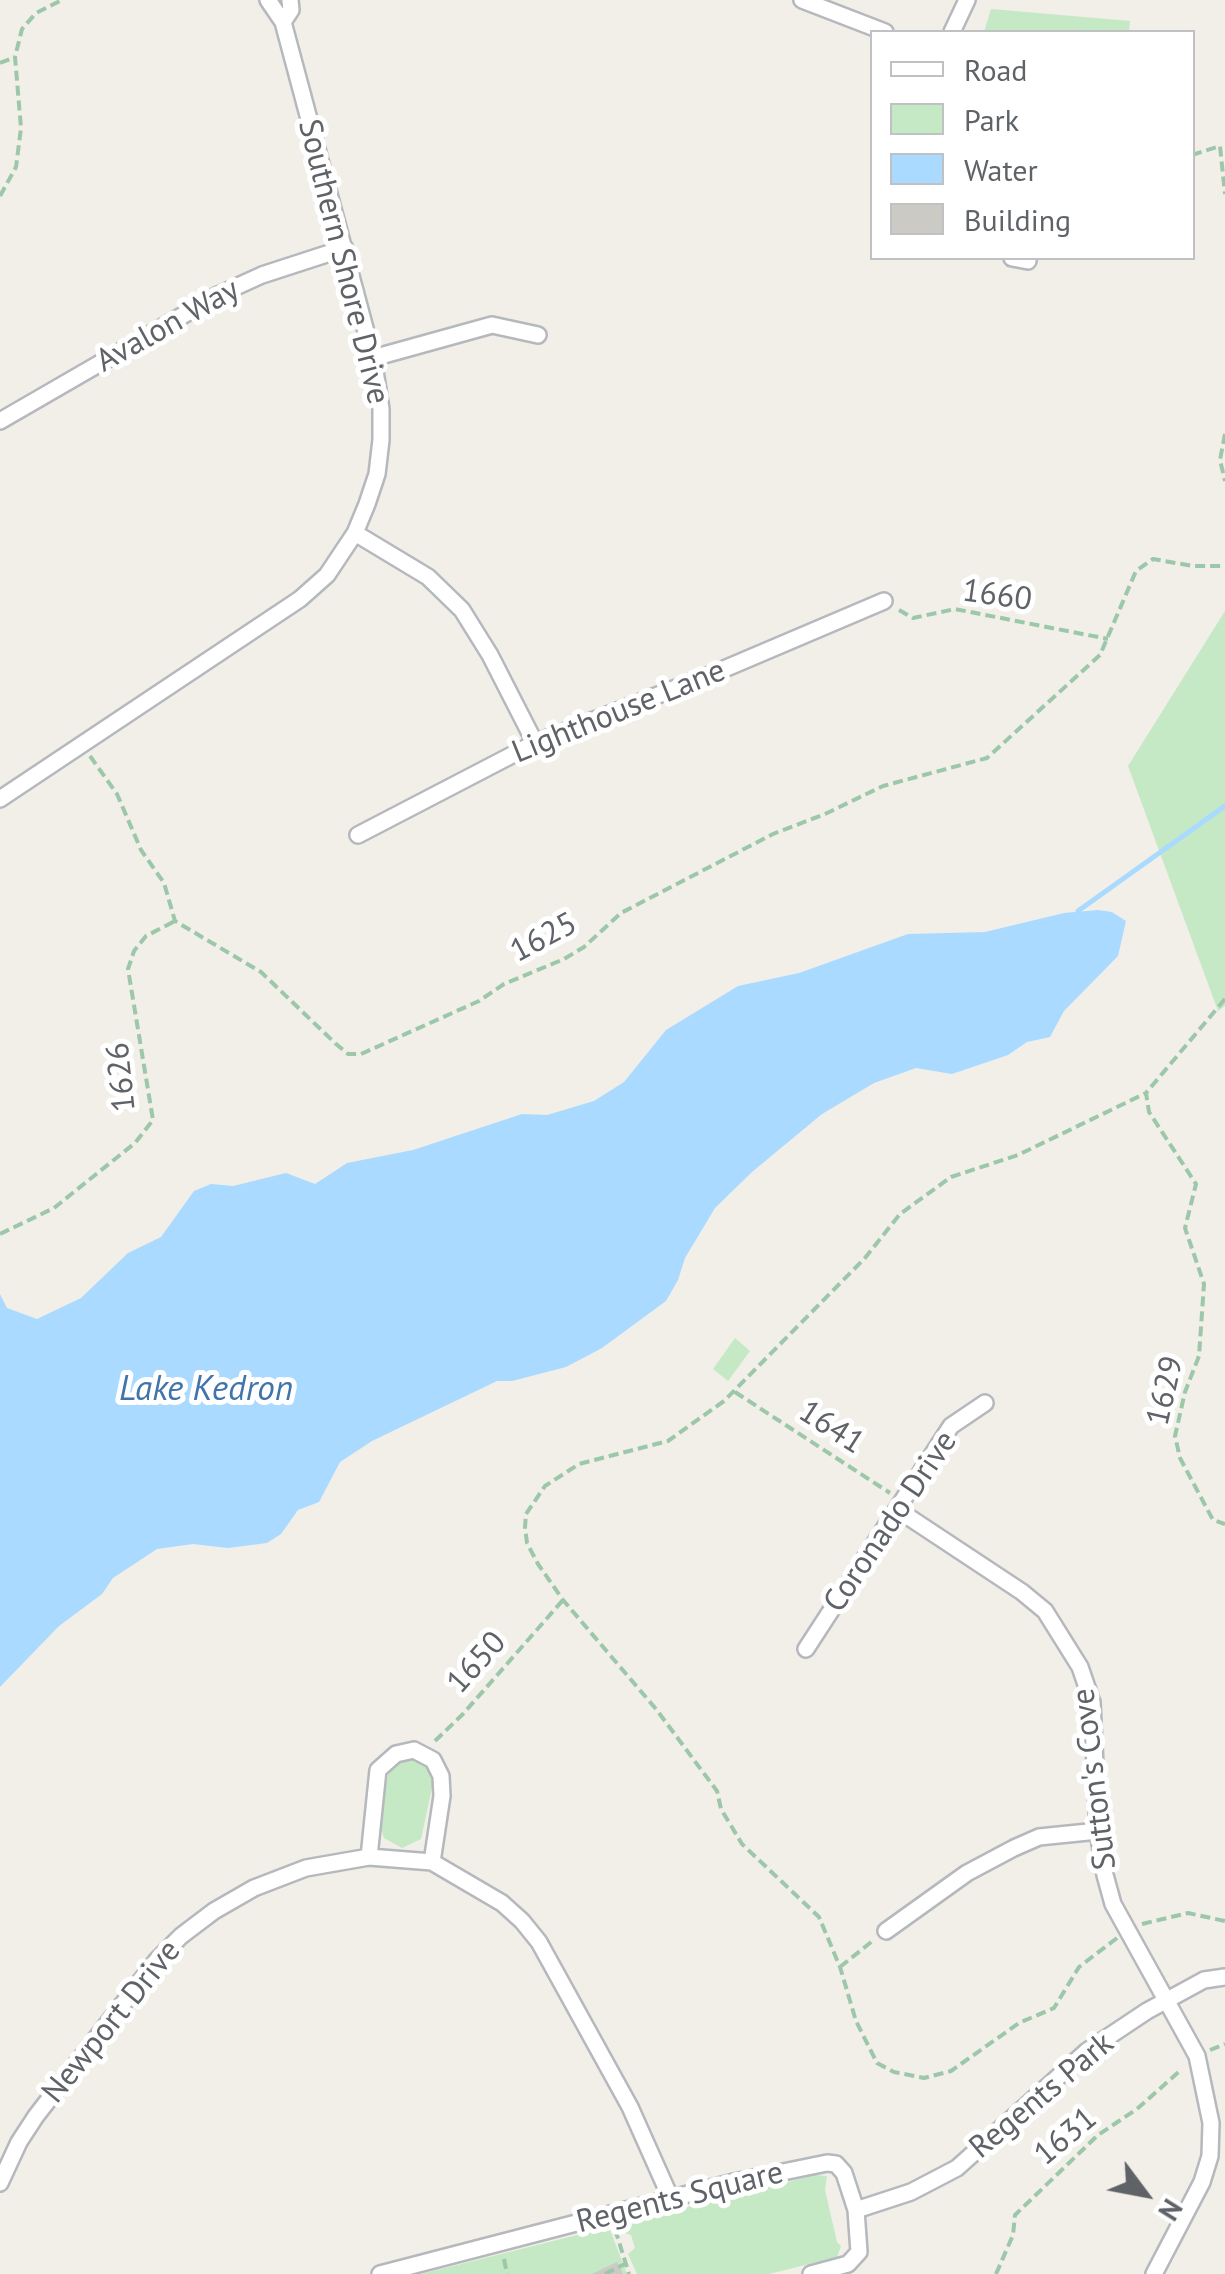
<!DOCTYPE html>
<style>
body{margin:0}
#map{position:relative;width:1225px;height:2274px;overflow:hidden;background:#f1efe8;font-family:"PT Sans",sans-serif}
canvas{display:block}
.legend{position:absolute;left:870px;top:30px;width:325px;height:230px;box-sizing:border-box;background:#fff;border:2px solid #bfc1c3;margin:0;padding:12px 18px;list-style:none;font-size:30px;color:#5f6368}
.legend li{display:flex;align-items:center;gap:20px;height:50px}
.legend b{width:50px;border:2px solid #bfc1c3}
.north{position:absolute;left:1095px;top:2144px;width:100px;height:100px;-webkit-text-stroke:8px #fff;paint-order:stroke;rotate:122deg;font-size:28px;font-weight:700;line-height:40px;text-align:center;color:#5f6368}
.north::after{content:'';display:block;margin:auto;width:35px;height:45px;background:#5f6368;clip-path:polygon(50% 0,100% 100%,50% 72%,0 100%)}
</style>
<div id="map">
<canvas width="1225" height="2274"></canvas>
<ul class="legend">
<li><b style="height:12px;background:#fff"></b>Road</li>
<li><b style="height:28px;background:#c5e8c5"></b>Park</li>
<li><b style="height:28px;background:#aadaff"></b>Water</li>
<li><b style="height:28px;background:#cccac5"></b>Building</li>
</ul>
<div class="north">N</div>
</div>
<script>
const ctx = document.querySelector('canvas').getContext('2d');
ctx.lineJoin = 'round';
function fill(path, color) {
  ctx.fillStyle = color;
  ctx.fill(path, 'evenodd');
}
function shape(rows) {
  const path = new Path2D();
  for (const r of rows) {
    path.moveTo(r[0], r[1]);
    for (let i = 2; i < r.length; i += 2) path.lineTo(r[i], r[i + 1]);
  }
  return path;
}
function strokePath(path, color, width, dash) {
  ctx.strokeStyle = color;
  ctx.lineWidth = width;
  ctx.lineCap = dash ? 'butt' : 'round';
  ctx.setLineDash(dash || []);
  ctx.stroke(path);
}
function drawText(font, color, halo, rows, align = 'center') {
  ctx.font = font + ' "PT Sans",sans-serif';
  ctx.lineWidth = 10;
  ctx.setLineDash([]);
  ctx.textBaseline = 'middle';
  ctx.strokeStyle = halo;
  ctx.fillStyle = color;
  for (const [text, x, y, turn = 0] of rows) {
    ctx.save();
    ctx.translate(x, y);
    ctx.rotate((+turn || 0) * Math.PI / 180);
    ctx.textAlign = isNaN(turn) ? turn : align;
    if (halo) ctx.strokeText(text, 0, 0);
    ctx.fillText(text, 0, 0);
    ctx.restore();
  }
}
fill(shape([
 [991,9,1130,21,1129,32,984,32],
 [1225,611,1225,1006,1218,1011,1128,766],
 [735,1338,750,1351,728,1381,713,1369],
 [406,1760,414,1760,427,1768,433,1783,421,1839,402,1848,384,1838,379,1824,388,1775,398,1763],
 [816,2175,827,2176,825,2190,837,2242,841,2246,837,2257,769,2274,637,2274,628,2254,635,2248,631,2235,624,2233,627,2222],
 [609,2227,627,2274,421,2274]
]), '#c5e8c5');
fill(shape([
 [1098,910,1112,912,1126,921,1118,956,1064,1011,1050,1037,1027,1042,1008,1055,952,1074,916,1068,874,1083,822,1114,752,1172,715,1208,685,1258,678,1280,666,1301,602,1348,566,1367,512,1381,497,1381,372,1441,340,1462,319,1502,298,1510,281,1534,267,1543,228,1548,193,1544,157,1549,113,1578,102,1594,59,1626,0,1687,0,1294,7,1308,37,1319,81,1298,128,1253,161,1237,194,1191,211,1184,233,1186,286,1173,315,1184,347,1163,413,1150,522,1114,547,1115,594,1101,624,1082,666,1030,738,986,799,973,908,934,985,932,1064,913]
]), '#aadaff');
strokePath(shape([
 [1078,911,1225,806]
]), '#aadaff', 5);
fill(shape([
 [617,2262,623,2274,592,2274]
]), '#cccac5');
const street = shape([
 [802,0,885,32],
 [283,22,291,10,290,0],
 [952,32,967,0],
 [1012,258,1028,261],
 [373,358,492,325,538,335],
 [0,421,218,295,262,275,345,248],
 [355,533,428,577,462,610,490,655,535,743],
 [0,799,300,599,327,575,355,533,367,504,377,474,381,440,381,409,373,358,283,22,268,0],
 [358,835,535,743,717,672,884,601],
 [898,1510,1022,1592,1045,1611,1080,1667,1092,1702,1098,1831,1105,1875,1113,1904,1197,2056,1211,2123,1210,2156,1202,2182,1154,2274],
 [806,1649,951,1426,985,1403],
 [369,1857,378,1770,396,1754,414,1750,433,1760,441,1776,442,1796,432,1862],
 [886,1931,967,1873,1014,1848,1039,1837,1098,1831],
 [0,2183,19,2142,36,2116,157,1960,181,1936,214,1911,254,1888,306,1868,369,1857,432,1862,502,1903,522,1921,539,1942,630,2107,671,2199],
 [856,2210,911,2192,957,2168,1087,2051,1147,2011,1204,1980,1225,1977],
 [380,2274,734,2182,827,2163,836,2164,844,2173,856,2210,859,2252,848,2264,811,2274]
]);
strokePath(street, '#b5b8bc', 20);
strokePath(shape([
 [0,63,15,57],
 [1192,155,1220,146,1225,194],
 [0,196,16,167,21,128,15,57,22,29,36,13,62,0],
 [1225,434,1220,460,1225,481],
 [899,610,913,618,955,609,1108,639],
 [90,756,117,794,141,850,164,883,175,921,261,972,336,1044,348,1054,361,1054,479,1001,504,984,564,959,584,947,621,913,773,834,825,814,883,786,987,758,1100,655,1136,571,1153,559,1193,566,1225,566],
 [1225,999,1146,1093,1149,1112,1196,1184,1185,1228,1204,1284,1199,1356,1185,1392,1175,1436,1180,1458,1213,1520,1225,1524],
 [0,1234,54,1208,135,1143,153,1120,128,969,134,951,146,936,175,921],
 [735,1392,890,1493],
 [435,1741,463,1714,563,1600],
 [1142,1924,1188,1913,1225,1921],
 [1117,1938,1079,1967,1054,2008,1019,2023,951,2071,924,2078,894,2072,877,2063,856,2021,840,1967,819,1917,742,1844,721,1809,717,1791,656,1709,563,1600,538,1564,527,1543,525,1527,526,1514,545,1486,579,1464,668,1441,724,1401,865,1258,900,1214,951,1177,1018,1155,1146,1093],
 [840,1967,875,1939],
 [1210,2050,1225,2044],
 [615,2229,629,2274],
 [504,2259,507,2274],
 [605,2274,625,2264],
 [996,2274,1013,2235,1015,2215,1098,2135,1137,2109,1182,2069]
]), '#9cc7a9', 4, [10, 5]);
strokePath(street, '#fff', 15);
drawText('32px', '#5f6368', '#fff', [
 ["Southern Shore Drive",343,262,76],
 ["Avalon Way",168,326,-29],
 ["1660",997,596,8],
 ["Lighthouse Lane",619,712,-22],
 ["1625",544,938,-28],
 ["1626",122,1077,-96],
 ["1629",1166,1391,-77],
 ["1641",831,1428,33],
 ["Coronado Drive",891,1522,-56],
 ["1650",477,1663,-48],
 ["Sutton's Cove",1095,1779,-97],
 ["Newport Drive",112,2022,-51],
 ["Regents Park",1042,2096,-40],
 ["1631",1066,2137,-40],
 ["Regents Square",680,2198,-14]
]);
drawText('italic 35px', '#4174aa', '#fff', [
 ["Lake Kedron",206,1390]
]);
</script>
